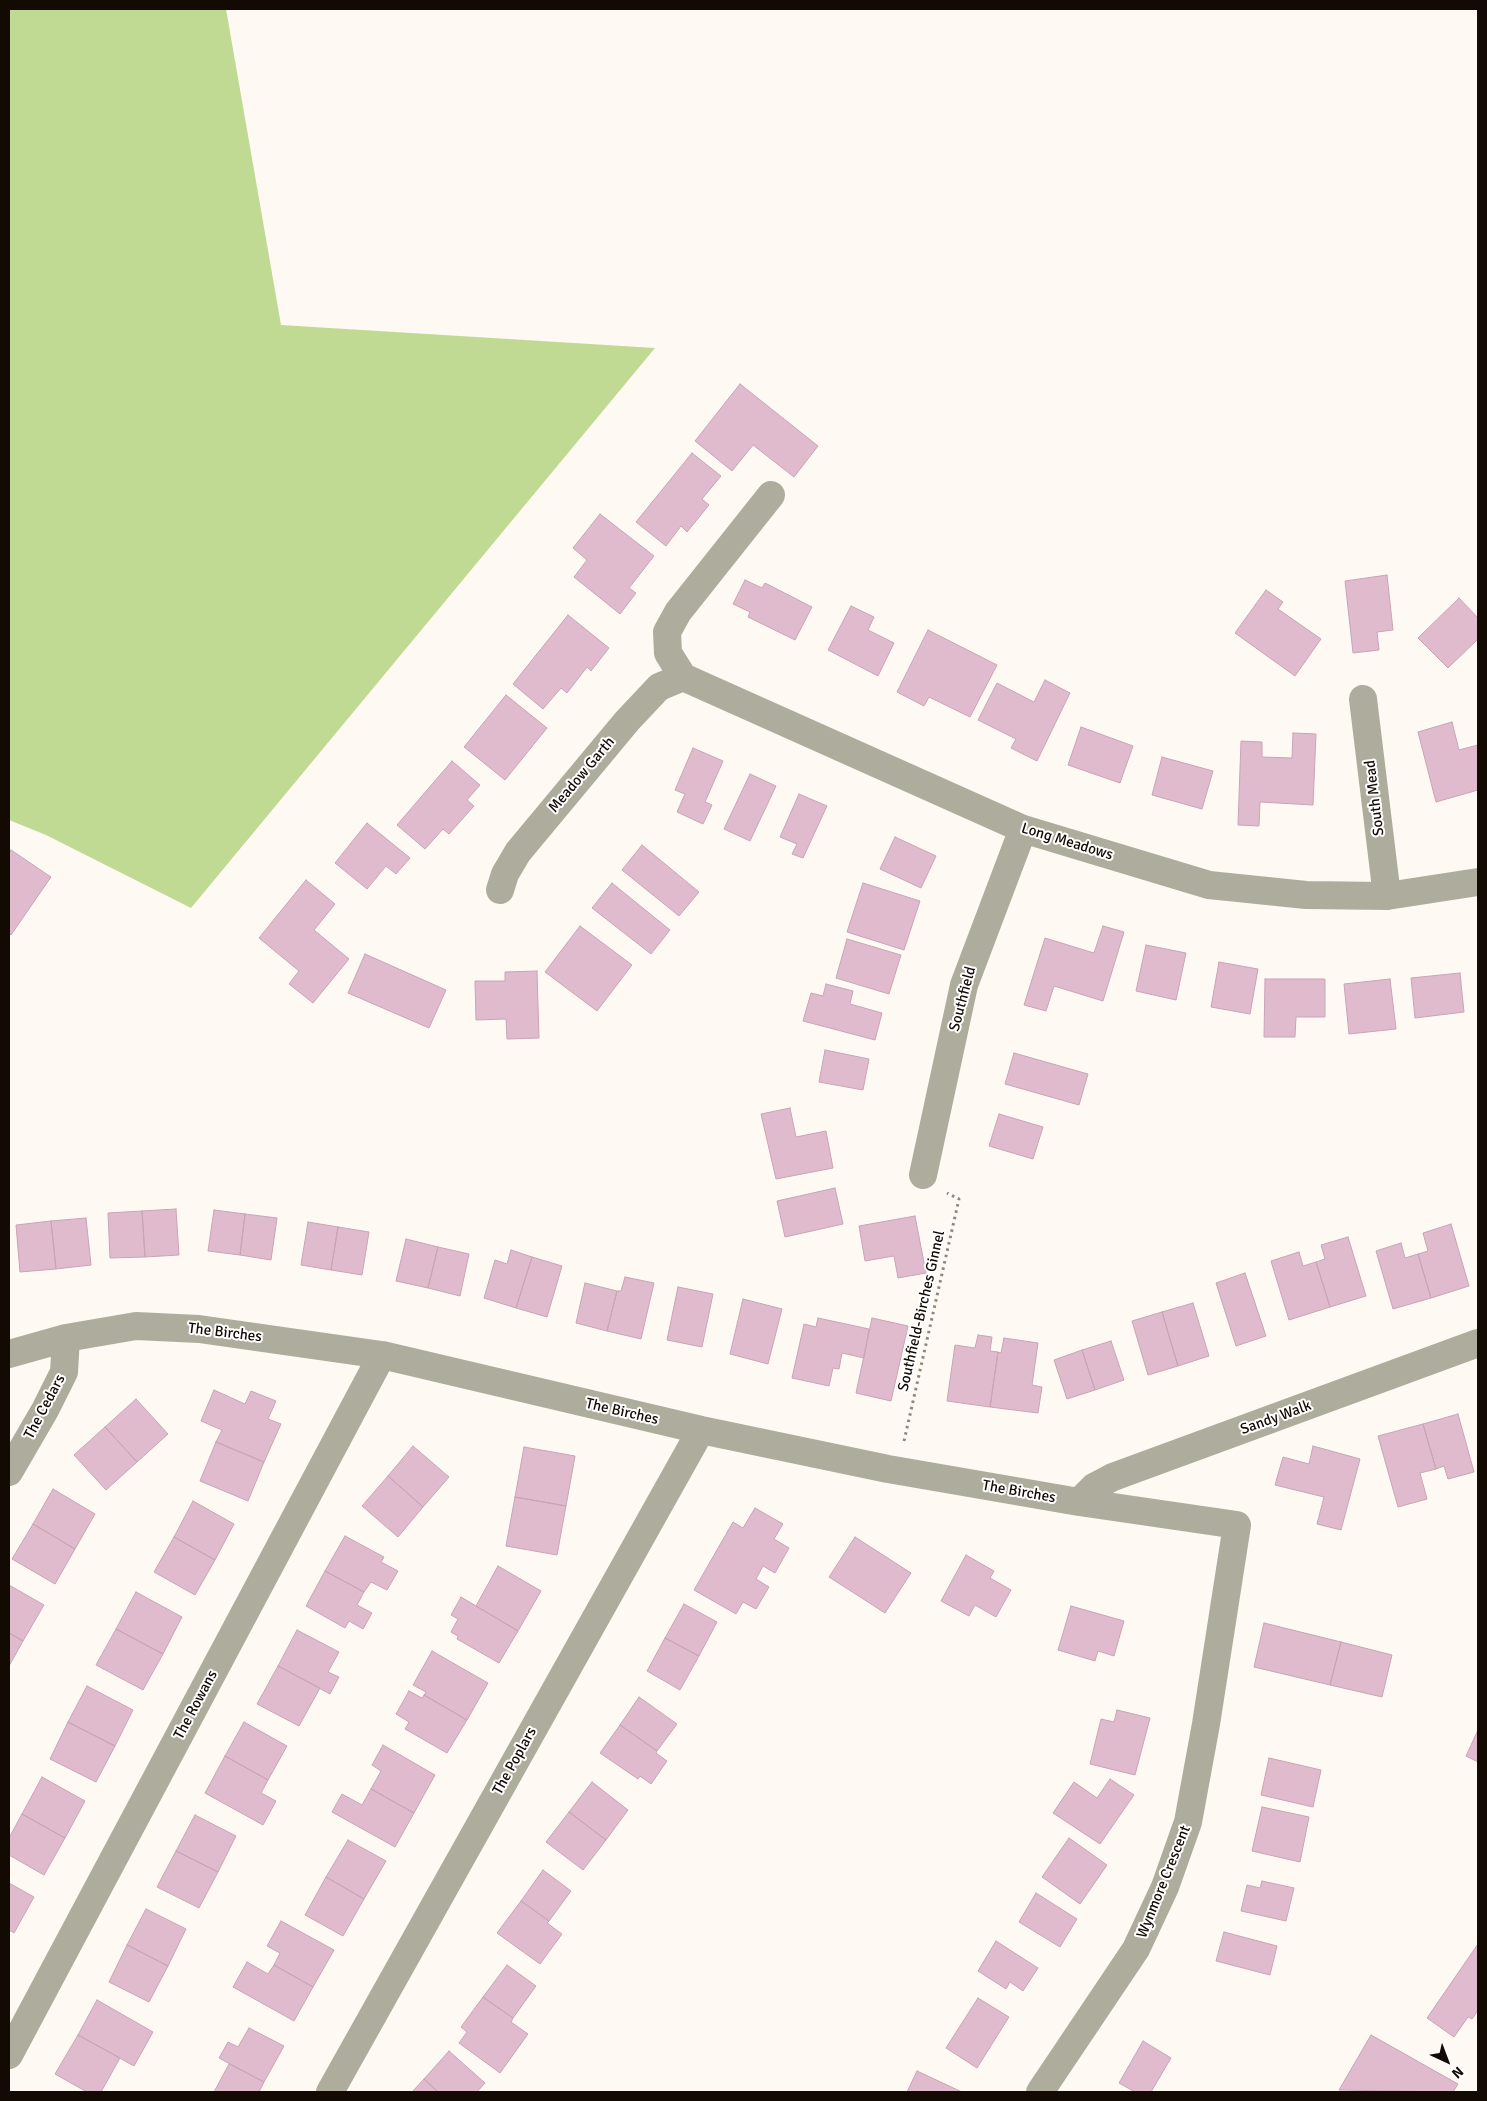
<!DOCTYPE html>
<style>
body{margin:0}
#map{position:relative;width:1487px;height:2101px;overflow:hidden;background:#fff9f3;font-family:Signika,sans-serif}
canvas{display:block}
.frame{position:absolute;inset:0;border:10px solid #130b03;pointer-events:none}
.north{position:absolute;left:1422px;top:2036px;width:50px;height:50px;-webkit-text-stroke:4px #fff;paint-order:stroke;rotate:137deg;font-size:14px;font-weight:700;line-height:20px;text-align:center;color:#130b03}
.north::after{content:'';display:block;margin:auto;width:18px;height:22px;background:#130b03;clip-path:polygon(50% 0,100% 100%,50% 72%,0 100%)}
</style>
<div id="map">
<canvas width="1487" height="2101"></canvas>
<div class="frame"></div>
<div class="north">N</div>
</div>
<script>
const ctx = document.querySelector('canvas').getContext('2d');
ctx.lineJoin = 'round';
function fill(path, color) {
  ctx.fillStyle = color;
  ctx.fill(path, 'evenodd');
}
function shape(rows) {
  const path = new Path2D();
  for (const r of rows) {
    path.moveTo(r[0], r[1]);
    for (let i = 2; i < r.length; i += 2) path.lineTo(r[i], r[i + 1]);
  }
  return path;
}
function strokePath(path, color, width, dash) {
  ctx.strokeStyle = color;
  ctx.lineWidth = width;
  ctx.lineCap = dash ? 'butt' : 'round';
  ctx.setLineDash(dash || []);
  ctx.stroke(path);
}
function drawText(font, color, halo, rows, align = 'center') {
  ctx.font = font + ' Signika,sans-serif';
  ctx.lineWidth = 4;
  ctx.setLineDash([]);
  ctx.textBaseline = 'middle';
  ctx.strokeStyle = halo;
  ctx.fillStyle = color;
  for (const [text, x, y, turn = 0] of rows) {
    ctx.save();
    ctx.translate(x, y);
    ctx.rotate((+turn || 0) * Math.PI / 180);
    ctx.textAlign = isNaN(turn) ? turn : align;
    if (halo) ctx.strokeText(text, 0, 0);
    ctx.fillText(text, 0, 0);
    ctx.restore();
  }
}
fill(shape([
 [9,9,226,9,281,325,655,348,191,908,46,835,9,820]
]), '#c1da93');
const building = shape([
 [740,384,818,446,794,477,753,445,732,471,695,441,740,384],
 [692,453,721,476,702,499,709,505,687,532,681,526,666,546,636,522,692,453],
 [600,514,654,556,629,588,636,593,620,614,574,577,587,560,573,548,600,514],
 [1387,575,1393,630,1377,632,1379,650,1353,653,1345,581,1387,575],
 [745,580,762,588,765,583,812,607,795,640,748,617,750,612,733,604,745,580],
 [1266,590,1283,602,1278,609,1321,639,1295,676,1235,633,1266,590],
 [1459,598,1478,618,1478,639,1448,668,1418,638,1459,598],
 [851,606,874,617,868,630,894,643,878,676,828,650,851,606],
 [568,615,609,648,591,671,587,667,567,693,561,688,543,709,513,684,568,615],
 [928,630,997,665,970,717,929,697,924,706,897,692,928,630],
 [1045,680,1070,693,1037,761,1011,748,1016,739,978,720,997,683,1034,702,1045,680],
 [506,695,547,728,505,780,464,747,506,695],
 [1452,722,1459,750,1478,745,1478,790,1436,802,1418,732,1452,722],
 [1081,727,1133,746,1120,783,1068,765,1081,727],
 [1293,733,1316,734,1313,805,1260,802,1259,826,1238,825,1241,741,1262,742,1262,757,1292,758,1293,733],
 [693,748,723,761,705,802,712,805,703,824,677,812,685,794,675,790,693,748],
 [1162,757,1213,771,1202,809,1152,795,1162,757],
 [452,761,480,785,467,800,474,806,449,834,443,829,425,849,397,825,452,761],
 [750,774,776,786,750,841,724,829,750,774],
 [799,794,827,806,803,858,792,854,797,844,780,837,799,794],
 [367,823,410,858,396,874,386,866,367,889,335,863,367,823],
 [895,837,936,856,921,888,880,869,895,837],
 [642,845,699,892,679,916,622,870,642,845],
 [11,850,51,877,11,935,9,933,9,854,11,850],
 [306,880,335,904,314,930,349,959,313,1003,289,984,299,971,259,938,306,880],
 [612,883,670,930,651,954,592,908,612,883],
 [863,883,920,901,904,950,847,932,863,883],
 [580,926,632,965,597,1011,545,972,580,926],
 [1103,926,1124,932,1103,1001,1054,986,1046,1011,1024,1005,1045,938,1094,953,1103,926],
 [847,939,901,955,889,994,836,978,847,939],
 [1146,945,1186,953,1176,1000,1136,991,1146,945],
 [365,954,446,990,429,1028,348,993,365,954],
 [1219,962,1258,969,1250,1014,1211,1007,1219,962],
 [537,971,539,1038,507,1039,506,1019,476,1020,475,981,505,981,505,972,537,971],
 [1460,973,1464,1012,1415,1018,1411,978,1460,973],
 [1265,979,1325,979,1325,1017,1296,1017,1295,1037,1264,1037,1265,979],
 [1390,979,1396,1029,1349,1034,1344,984,1390,979],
 [826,984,853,991,850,1004,882,1013,875,1040,803,1021,811,993,823,996,826,984],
 [825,1050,869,1059,863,1090,819,1082,825,1050],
 [1014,1053,1088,1074,1079,1105,1005,1084,1014,1053],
 [790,1108,796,1137,826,1131,833,1168,776,1179,761,1114,790,1108],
 [999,1114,1043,1127,1033,1159,989,1146,999,1114],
 [835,1188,843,1224,785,1237,777,1201,835,1188],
 [176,1209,179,1255,145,1257,142,1211,176,1209],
 [214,1210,245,1214,240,1255,208,1251,214,1210],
 [142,1211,145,1257,110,1258,108,1213,142,1211],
 [245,1214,277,1218,271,1260,240,1255,245,1214],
 [915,1216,926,1273,898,1278,894,1256,865,1261,859,1226,915,1216],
 [86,1218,91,1265,56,1269,51,1221,86,1218],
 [51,1221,56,1269,20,1272,16,1225,51,1221],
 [308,1222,338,1227,331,1270,301,1265,308,1222],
 [1451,1224,1469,1286,1431,1298,1418,1254,1428,1251,1423,1233,1451,1224],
 [338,1227,369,1232,362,1275,331,1270,338,1227],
 [1348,1237,1366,1296,1330,1307,1316,1262,1325,1259,1321,1245,1348,1237],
 [406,1239,438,1247,428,1288,396,1281,406,1239],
 [1401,1243,1405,1258,1418,1254,1431,1298,1393,1309,1376,1251,1401,1243],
 [438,1247,469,1254,460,1296,428,1288,438,1247],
 [511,1250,532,1257,516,1308,484,1298,495,1260,507,1264,511,1250],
 [1299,1252,1303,1266,1316,1262,1330,1307,1289,1320,1271,1261,1299,1252],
 [532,1257,562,1266,547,1317,516,1308,532,1257],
 [1245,1273,1266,1336,1236,1346,1216,1283,1245,1273],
 [625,1277,654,1283,641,1339,607,1331,617,1291,621,1291,625,1277],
 [585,1283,617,1291,607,1331,576,1323,585,1283],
 [678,1287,713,1294,702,1347,667,1340,678,1287],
 [743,1299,782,1309,768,1364,730,1354,743,1299],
 [1193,1303,1209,1356,1178,1366,1162,1312,1193,1303],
 [1162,1312,1178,1366,1148,1375,1132,1321,1162,1312],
 [818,1318,869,1329,864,1358,842,1353,839,1369,833,1368,829,1386,792,1378,804,1324,816,1327,818,1318],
 [872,1318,908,1326,891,1401,856,1393,872,1318],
 [978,1335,992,1337,990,1351,998,1352,990,1407,947,1401,955,1345,975,1348,978,1335],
 [1004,1338,1038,1343,1032,1385,1042,1387,1038,1413,990,1407,998,1352,1001,1353,1004,1338],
 [1111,1341,1124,1380,1095,1390,1082,1350,1111,1341],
 [1082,1350,1095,1390,1067,1399,1054,1360,1082,1350],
 [214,1390,245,1404,251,1391,276,1401,268,1419,281,1424,264,1462,216,1442,222,1430,201,1421,214,1390],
 [136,1399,168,1434,137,1462,105,1427,136,1399],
 [1458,1414,1474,1472,1448,1479,1444,1466,1436,1469,1423,1424,1458,1414],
 [1423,1424,1436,1469,1420,1473,1427,1499,1398,1507,1378,1436,1423,1424],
 [105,1427,137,1462,106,1490,74,1455,105,1427],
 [216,1442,264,1462,248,1501,200,1481,216,1442],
 [413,1446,449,1477,423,1507,388,1476,413,1446],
 [1313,1446,1360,1459,1341,1530,1317,1524,1324,1497,1275,1485,1283,1457,1309,1464,1313,1446],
 [524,1447,575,1456,566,1506,515,1497,524,1447],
 [388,1476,423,1507,398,1537,362,1506,388,1476],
 [53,1489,95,1514,75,1549,33,1524,53,1489],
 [515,1497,566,1506,557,1555,506,1546,515,1497],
 [193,1501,234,1524,215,1560,174,1537,193,1501],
 [755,1508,783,1524,774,1539,789,1548,775,1573,763,1566,756,1579,769,1587,756,1609,743,1602,736,1614,694,1590,733,1522,743,1528,755,1508],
 [33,1524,75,1549,55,1584,12,1559,33,1524],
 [345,1536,384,1557,381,1562,398,1571,387,1590,371,1582,364,1592,325,1571,345,1536],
 [174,1537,215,1560,195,1595,154,1572,174,1537],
 [855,1537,911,1573,885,1613,829,1577,855,1537],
 [966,1555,994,1571,990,1578,1011,1590,996,1617,975,1605,969,1616,941,1601,966,1555],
 [498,1566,541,1591,518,1631,476,1606,498,1566],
 [325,1571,364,1592,357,1605,372,1613,363,1629,349,1621,345,1628,306,1606,325,1571],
 [9,1585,44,1605,23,1641,9,1633,9,1585],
 [136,1592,182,1617,163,1654,116,1629,136,1592],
 [461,1597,518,1631,499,1663,457,1639,458,1636,451,1632,458,1619,451,1615,461,1597],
 [684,1604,717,1622,699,1656,665,1638,684,1604],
 [1071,1606,1124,1621,1114,1656,1098,1651,1095,1661,1058,1650,1071,1606],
 [1264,1623,1341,1642,1330,1685,1254,1667,1264,1623],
 [116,1629,163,1654,143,1690,96,1665,116,1629],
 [297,1630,339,1652,328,1672,339,1677,330,1694,278,1666,297,1630],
 [9,1633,23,1641,9,1666,9,1633],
 [665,1638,699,1656,680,1690,647,1671,665,1638],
 [1341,1642,1392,1655,1382,1697,1330,1685,1341,1642],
 [432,1651,488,1683,467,1720,424,1695,426,1692,413,1685,432,1651],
 [278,1666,320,1688,299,1726,257,1704,278,1666],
 [87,1686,133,1710,115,1746,68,1722,87,1686],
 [409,1691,422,1698,424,1695,467,1720,447,1753,405,1729,409,1722,396,1714,409,1691],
 [639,1697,677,1724,657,1751,620,1725,639,1697],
 [1117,1710,1150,1718,1135,1775,1090,1764,1101,1719,1114,1722,1117,1710],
 [68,1722,115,1746,96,1782,50,1759,68,1722],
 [244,1722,287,1746,268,1780,225,1756,244,1722],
 [620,1725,657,1751,656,1753,667,1761,651,1784,640,1776,638,1779,600,1753,620,1725],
 [1478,1730,1478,1762,1466,1756,1478,1730],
 [383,1745,435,1775,414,1813,371,1789,381,1771,372,1765,383,1745],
 [225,1756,268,1780,261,1793,276,1801,263,1825,205,1793,225,1756],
 [1269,1758,1321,1770,1313,1807,1261,1795,1269,1758],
 [42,1777,85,1801,65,1838,22,1814,42,1777],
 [1110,1779,1134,1795,1100,1844,1053,1813,1074,1782,1097,1798,1110,1779],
 [592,1782,628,1810,606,1840,569,1812,592,1782],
 [371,1789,414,1813,395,1847,332,1812,342,1794,362,1805,371,1789],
 [1262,1807,1309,1817,1300,1862,1252,1851,1262,1807],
 [569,1812,606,1840,583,1870,546,1842,569,1812],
 [22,1814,65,1838,44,1875,9,1855,9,1838,22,1814],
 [195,1815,236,1836,218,1872,176,1851,195,1815],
 [1069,1838,1107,1865,1080,1904,1042,1877,1069,1838],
 [348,1840,386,1861,364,1899,326,1877,348,1840],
 [176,1851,218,1872,199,1908,157,1887,176,1851],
 [543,1870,571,1891,549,1921,521,1901,543,1870],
 [326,1877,364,1899,343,1936,305,1915,326,1877],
 [1262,1881,1294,1888,1286,1921,1241,1911,1247,1885,1260,1888,1262,1881],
 [9,1883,34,1897,14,1933,9,1930,9,1883],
 [1036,1893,1077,1919,1060,1947,1019,1922,1036,1893],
 [521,1901,549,1921,547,1923,562,1934,540,1964,497,1933,521,1901],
 [146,1909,186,1929,168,1966,127,1945,146,1909],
 [281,1921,334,1950,313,1987,274,1965,280,1953,267,1946,281,1921],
 [1224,1932,1277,1946,1270,1975,1216,1961,1224,1932],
 [996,1941,1038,1968,1023,1991,1010,1982,1006,1989,978,1971,996,1941],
 [1478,1944,1478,2010,1472,2019,1468,2017,1454,2037,1427,2018,1478,1944],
 [127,1945,168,1966,149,2002,109,1982,127,1945],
 [247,1962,268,1974,274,1965,313,1987,294,2021,233,1987,247,1962],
 [507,1965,536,1986,513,2018,483,1997,507,1965],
 [483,1997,513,2018,511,2022,528,2034,500,2073,459,2043,467,2032,461,2027,483,1997],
 [978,1998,1009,2017,977,2068,946,2048,978,1998],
 [97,2000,153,2032,134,2066,78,2035,97,2000],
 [249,2028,284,2046,264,2082,219,2058,228,2042,238,2047,249,2028],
 [78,2035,120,2058,101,2092,87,2092,55,2074,78,2035],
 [1371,2035,1458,2084,1453,2092,1339,2090,1371,2035],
 [1143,2041,1171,2058,1151,2092,1135,2092,1119,2083,1143,2041],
 [449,2051,485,2083,477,2092,438,2092,424,2079,449,2051],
 [229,2064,264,2082,259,2092,214,2092,229,2064],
 [917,2071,962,2092,907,2092,917,2071],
 [424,2079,438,2092,412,2092,424,2079]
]);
fill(building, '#e0bbcd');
strokePath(building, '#c8a4b5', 1);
strokePath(shape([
 [904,1441,959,1199,947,1193]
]), '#8e8780', 3, [2.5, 4]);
strokePath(shape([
 [683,677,1023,829,1209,885,1306,895,1387,896,1478,882],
 [683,677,668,653,667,632,678,612,771,495],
 [1363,699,1387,896],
 [500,890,505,874,518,852,627,721,659,687,683,677],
 [923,1175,964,985,1023,829],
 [9,1354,66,1338,136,1326,199,1329,382,1355,701,1430,888,1469,1079,1502,1237,1525,1206,1724,1188,1822,1165,1887,1136,1949,1040,2092],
 [9,1472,45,1410,64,1372,66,1338],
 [1079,1502,1094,1487,1113,1477,1478,1343],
 [9,2055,382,1355],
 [330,2092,701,1430]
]), '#aead9d', 28);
drawText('15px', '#130b03', '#fff', [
 ["Meadow Garth",582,775,-50],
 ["South Mead",1375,798,-97],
 ["Long Meadows",1067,842,17],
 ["Southfield",963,999,-75],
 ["Southfield-Birches Ginnel",922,1311,-77],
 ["The Birches",225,1333,7],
 ["The Cedars",45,1407,-62],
 ["The Birches",622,1412,13],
 ["Sandy Walk",1276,1418,-20],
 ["The Birches",1019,1492,10],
 ["The Rowans",196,1705,-62],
 ["The Poplars",515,1761,-61],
 ["Wynmore Crescent",1164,1882,-68]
]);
</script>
